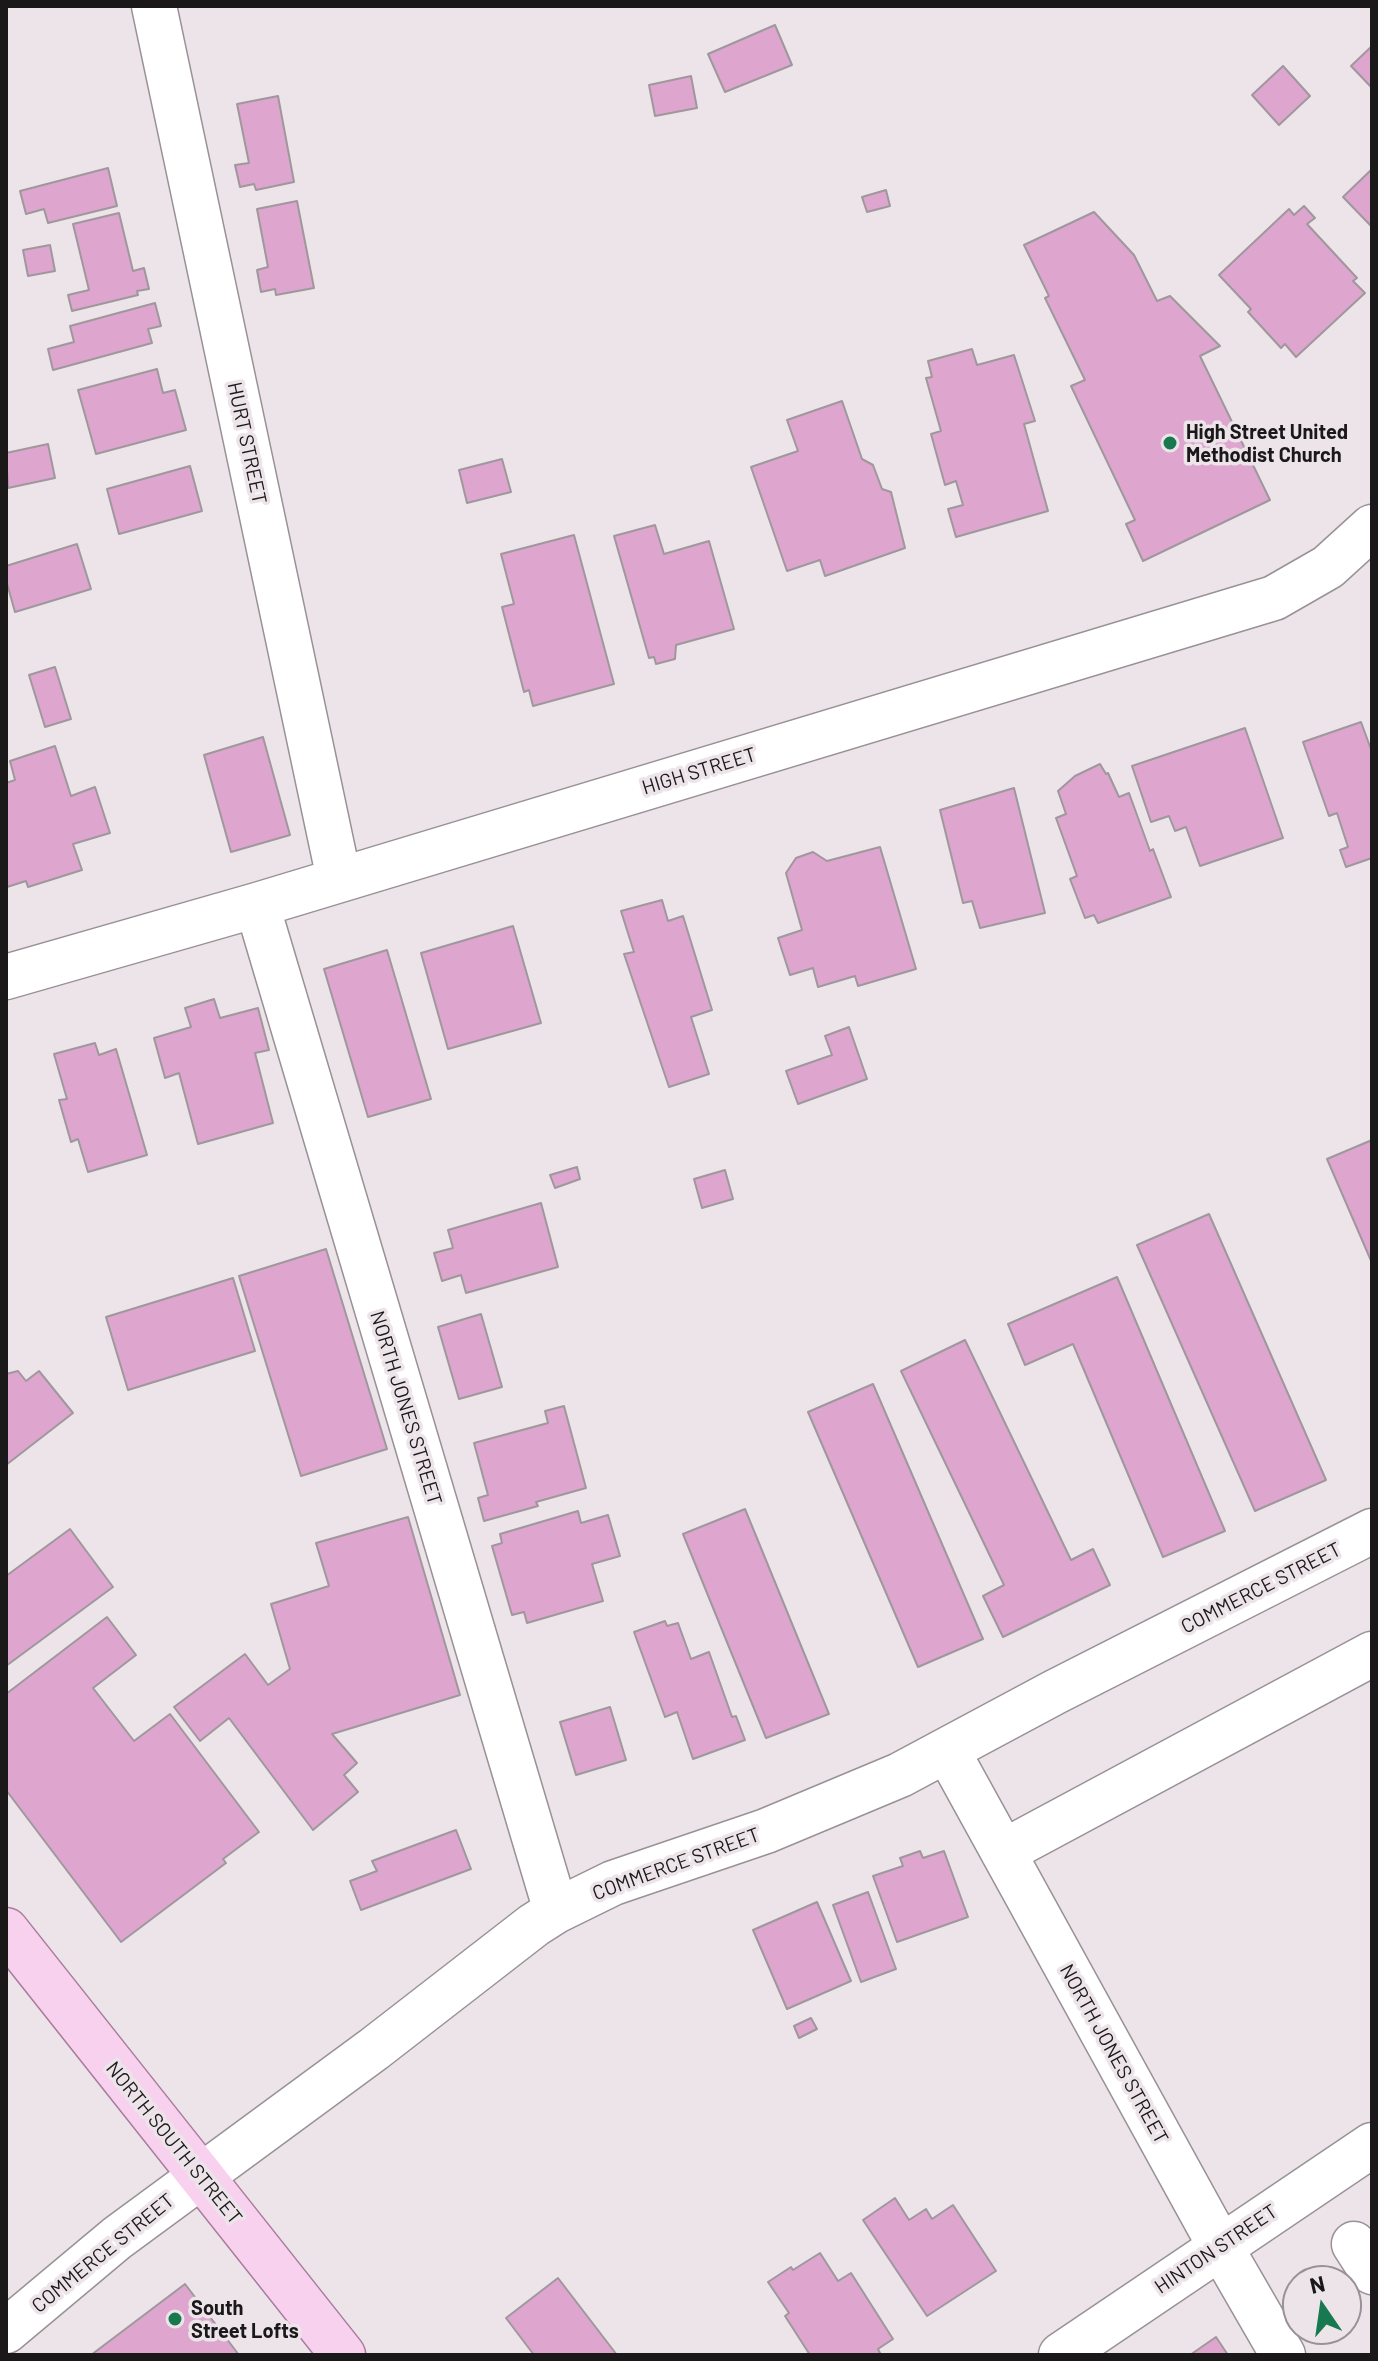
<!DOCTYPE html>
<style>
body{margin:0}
#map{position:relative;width:1378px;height:2361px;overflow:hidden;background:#ece4e9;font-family:Barlow,sans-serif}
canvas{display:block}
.frame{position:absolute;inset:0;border:8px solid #1b181a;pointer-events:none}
.north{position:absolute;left:1282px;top:2265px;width:80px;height:80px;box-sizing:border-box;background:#ece4e9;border:2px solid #989296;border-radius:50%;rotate:347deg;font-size:22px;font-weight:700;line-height:32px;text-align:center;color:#1b181a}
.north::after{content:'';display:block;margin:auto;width:28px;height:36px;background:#187950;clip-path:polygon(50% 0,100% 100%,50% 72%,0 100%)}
</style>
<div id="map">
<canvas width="1378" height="2361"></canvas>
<div class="frame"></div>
<div class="north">N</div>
</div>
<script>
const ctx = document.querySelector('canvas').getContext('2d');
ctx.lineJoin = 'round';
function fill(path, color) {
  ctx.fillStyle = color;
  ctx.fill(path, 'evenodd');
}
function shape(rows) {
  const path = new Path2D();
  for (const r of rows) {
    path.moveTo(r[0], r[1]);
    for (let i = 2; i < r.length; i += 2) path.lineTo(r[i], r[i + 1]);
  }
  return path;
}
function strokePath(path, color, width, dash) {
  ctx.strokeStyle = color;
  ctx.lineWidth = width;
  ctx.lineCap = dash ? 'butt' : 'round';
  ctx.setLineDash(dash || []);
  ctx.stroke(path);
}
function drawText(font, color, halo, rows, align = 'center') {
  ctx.font = font + ' Barlow,sans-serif';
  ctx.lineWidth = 7;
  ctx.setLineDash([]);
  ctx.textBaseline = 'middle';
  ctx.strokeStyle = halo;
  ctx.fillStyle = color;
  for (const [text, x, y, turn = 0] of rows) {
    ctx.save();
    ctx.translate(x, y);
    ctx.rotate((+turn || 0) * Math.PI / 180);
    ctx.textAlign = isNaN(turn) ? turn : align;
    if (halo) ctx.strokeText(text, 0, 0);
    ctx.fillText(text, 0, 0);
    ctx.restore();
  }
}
const building = shape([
 [775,25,792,65,725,92,708,54,775,25],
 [1372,46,1372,88,1351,66,1372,46],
 [1283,66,1310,96,1279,125,1252,95,1283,66],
 [691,76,697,108,655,116,649,85,691,76],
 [278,96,294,182,256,190,254,184,240,187,235,165,249,163,237,104,278,96],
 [108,168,117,206,48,223,44,209,26,214,20,191,108,168],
 [1372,169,1372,227,1343,197,1372,169],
 [886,190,890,206,867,212,862,197,886,190],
 [297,201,314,288,276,295,275,289,261,292,257,270,268,267,257,209,297,201],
 [1304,206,1315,218,1307,224,1357,278,1353,281,1365,293,1296,357,1285,344,1281,348,1248,312,1251,309,1219,275,1289,209,1294,215,1304,206],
 [1094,212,1134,255,1157,301,1170,296,1220,346,1200,356,1270,500,1143,561,1126,524,1135,520,1071,386,1085,380,1045,298,1049,296,1024,245,1094,212],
 [119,213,133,271,144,268,149,289,137,291,138,295,72,311,68,295,89,290,73,224,119,213],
 [50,245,55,271,28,276,23,250,50,245],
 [155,303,161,326,148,329,152,343,53,370,48,349,74,342,70,326,155,303],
 [972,349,977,365,1014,355,1035,421,1024,424,1048,511,956,537,948,509,963,505,956,481,945,485,931,434,941,431,926,378,932,377,928,361,972,349],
 [157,369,163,393,175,390,186,430,96,454,78,390,157,369],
 [842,401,862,459,873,465,882,489,891,492,905,548,825,576,820,560,787,571,751,467,798,451,787,420,842,401],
 [48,444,55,478,8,488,6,453,48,444],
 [502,459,511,492,467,503,459,470,502,459],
 [190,466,202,511,119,534,107,489,190,466],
 [655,525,664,554,709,541,734,629,676,645,675,659,656,664,654,657,649,658,614,536,655,525],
 [574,535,614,684,533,706,529,690,524,692,502,607,514,604,501,554,574,535],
 [77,544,91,589,15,612,6,580,6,566,77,544],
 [55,667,71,719,45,727,29,675,55,667],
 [1361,722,1372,752,1372,858,1346,867,1340,850,1348,847,1337,813,1329,816,1303,742,1361,722],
 [1245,728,1283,838,1200,866,1186,827,1175,831,1169,816,1151,822,1132,766,1245,728],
 [263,737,290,835,231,852,204,755,263,737],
 [55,746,71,796,95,787,110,833,73,844,82,870,28,887,26,881,7,887,6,783,15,780,10,761,55,746],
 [1100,764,1106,774,1108,773,1119,797,1129,793,1150,851,1153,849,1171,897,1098,923,1094,915,1085,918,1070,879,1077,876,1056,818,1066,814,1058,791,1075,776,1100,764],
 [1014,788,1045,913,980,928,972,901,963,903,940,810,1014,788],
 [880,847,916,969,858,986,855,976,818,987,813,968,790,975,778,938,802,930,786,873,796,858,813,852,827,861,880,847],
 [662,900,668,921,683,916,712,1010,691,1017,709,1074,669,1087,624,954,634,952,621,911,662,900],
 [513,926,541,1023,448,1049,421,953,513,926],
 [387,950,431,1099,368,1117,324,969,387,950],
 [214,999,220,1018,258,1008,269,1050,255,1053,273,1123,198,1144,179,1073,165,1078,154,1038,191,1027,185,1008,214,999],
 [849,1027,867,1079,798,1104,786,1071,832,1055,825,1036,849,1027],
 [95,1043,99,1055,116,1049,147,1155,88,1172,78,1139,71,1142,59,1100,67,1099,54,1054,95,1043],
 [1372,1140,1372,1263,1327,1159,1372,1140],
 [577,1167,580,1179,555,1188,550,1175,577,1167],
 [725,1170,733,1199,702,1208,694,1179,725,1170],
 [541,1203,558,1267,466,1293,461,1275,442,1281,434,1253,453,1248,448,1230,541,1203],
 [1209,1214,1326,1480,1255,1511,1137,1245,1209,1214],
 [326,1249,387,1449,301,1476,239,1276,326,1249],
 [1117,1277,1225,1531,1163,1557,1073,1344,1025,1365,1008,1324,1117,1277],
 [233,1278,255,1351,128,1390,106,1317,233,1278],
 [481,1314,502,1387,459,1399,438,1327,481,1314],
 [965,1340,1071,1560,1093,1549,1110,1585,1003,1637,983,1596,1004,1585,901,1371,965,1340],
 [18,1371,26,1381,39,1371,73,1413,6,1465,6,1374,18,1371],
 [873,1384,983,1639,918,1667,808,1412,873,1384],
 [564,1406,586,1488,536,1502,538,1506,484,1521,478,1498,488,1495,474,1443,548,1423,545,1411,564,1406],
 [745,1509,829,1714,766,1738,683,1534,745,1509],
 [578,1511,581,1523,608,1515,620,1556,592,1564,603,1601,527,1623,524,1612,512,1615,492,1546,502,1543,500,1534,578,1511],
 [408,1517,460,1695,332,1734,357,1763,344,1775,358,1792,313,1830,229,1718,200,1741,174,1707,245,1654,268,1685,290,1669,271,1604,329,1586,316,1543,408,1517],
 [70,1529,113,1587,6,1666,6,1576,70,1529],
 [107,1617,136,1655,93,1688,134,1741,170,1714,259,1832,223,1859,226,1863,121,1942,6,1790,6,1694,107,1617],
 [665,1621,667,1626,678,1623,691,1659,709,1652,732,1717,736,1716,745,1740,693,1759,677,1712,665,1717,634,1632,665,1621],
 [610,1707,626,1760,576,1775,560,1722,610,1707],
 [456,1830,471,1869,361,1910,350,1881,377,1871,372,1861,456,1830],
 [920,1851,923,1858,944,1851,968,1917,897,1942,873,1876,903,1866,900,1858,920,1851],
 [868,1892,896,1969,861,1982,833,1905,868,1892],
 [817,1902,851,1981,787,2009,753,1930,817,1902],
 [811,2018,817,2029,799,2038,794,2026,811,2018],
 [895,2198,909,2220,926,2209,932,2219,953,2205,996,2271,927,2316,863,2220,895,2198],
 [820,2253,838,2281,851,2273,893,2339,878,2349,881,2355,810,2355,785,2316,789,2313,768,2282,791,2267,793,2270,820,2253],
 [558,2278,617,2355,534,2355,506,2318,558,2278],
 [185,2284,239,2355,91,2355,185,2284],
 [1216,2337,1228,2355,1190,2355,1216,2337]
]);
fill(building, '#dea5ce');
strokePath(building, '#9e989c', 2);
const minor = shape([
 [154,6,339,879],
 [257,905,556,1911],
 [6,977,257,905,1274,598,1328,567,1372,527],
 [948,1752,1220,2246,1283,2355],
 [1003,1852,1372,1654],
 [1354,2244,1372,2272],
 [6,2331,117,2238,374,2049,534,1925,556,1911,613,1883,766,1831,900,1775,1055,1692,1372,1531],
 [1061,2355,1372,2145]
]);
const major = shape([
 [6,1930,343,2355]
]);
strokePath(minor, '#989196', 47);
strokePath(major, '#a87c9c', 47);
strokePath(minor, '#fff', 44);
strokePath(major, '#f8d1ee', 44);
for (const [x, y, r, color] of [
 [1170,443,8,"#187950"],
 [175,2319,8,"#187950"]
]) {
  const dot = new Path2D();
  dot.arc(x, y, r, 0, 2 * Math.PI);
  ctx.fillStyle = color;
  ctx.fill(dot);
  strokePath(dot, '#ece4e9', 3);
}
drawText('bold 20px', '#1b181a', '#ece4e9', [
 ["High Street United",1186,432],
 ["Methodist Church",1186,455],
 ["South",191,2308],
 ["Street Lofts",191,2331]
], 'left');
drawText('20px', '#1b181a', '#ece4e9', [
 ["HURT STREET",247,443,78],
 ["HIGH STREET",699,771,-17],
 ["NORTH JONES STREET",406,1408,73],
 ["COMMERCE STREET",1261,1588,-27],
 ["COMMERCE STREET",676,1864,-20],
 ["NORTH JONES STREET",1114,2054,61],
 ["NORTH SOUTH STREET",174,2143,51],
 ["HINTON STREET",1216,2249,-34],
 ["COMMERCE STREET",103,2253,-39]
]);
</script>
